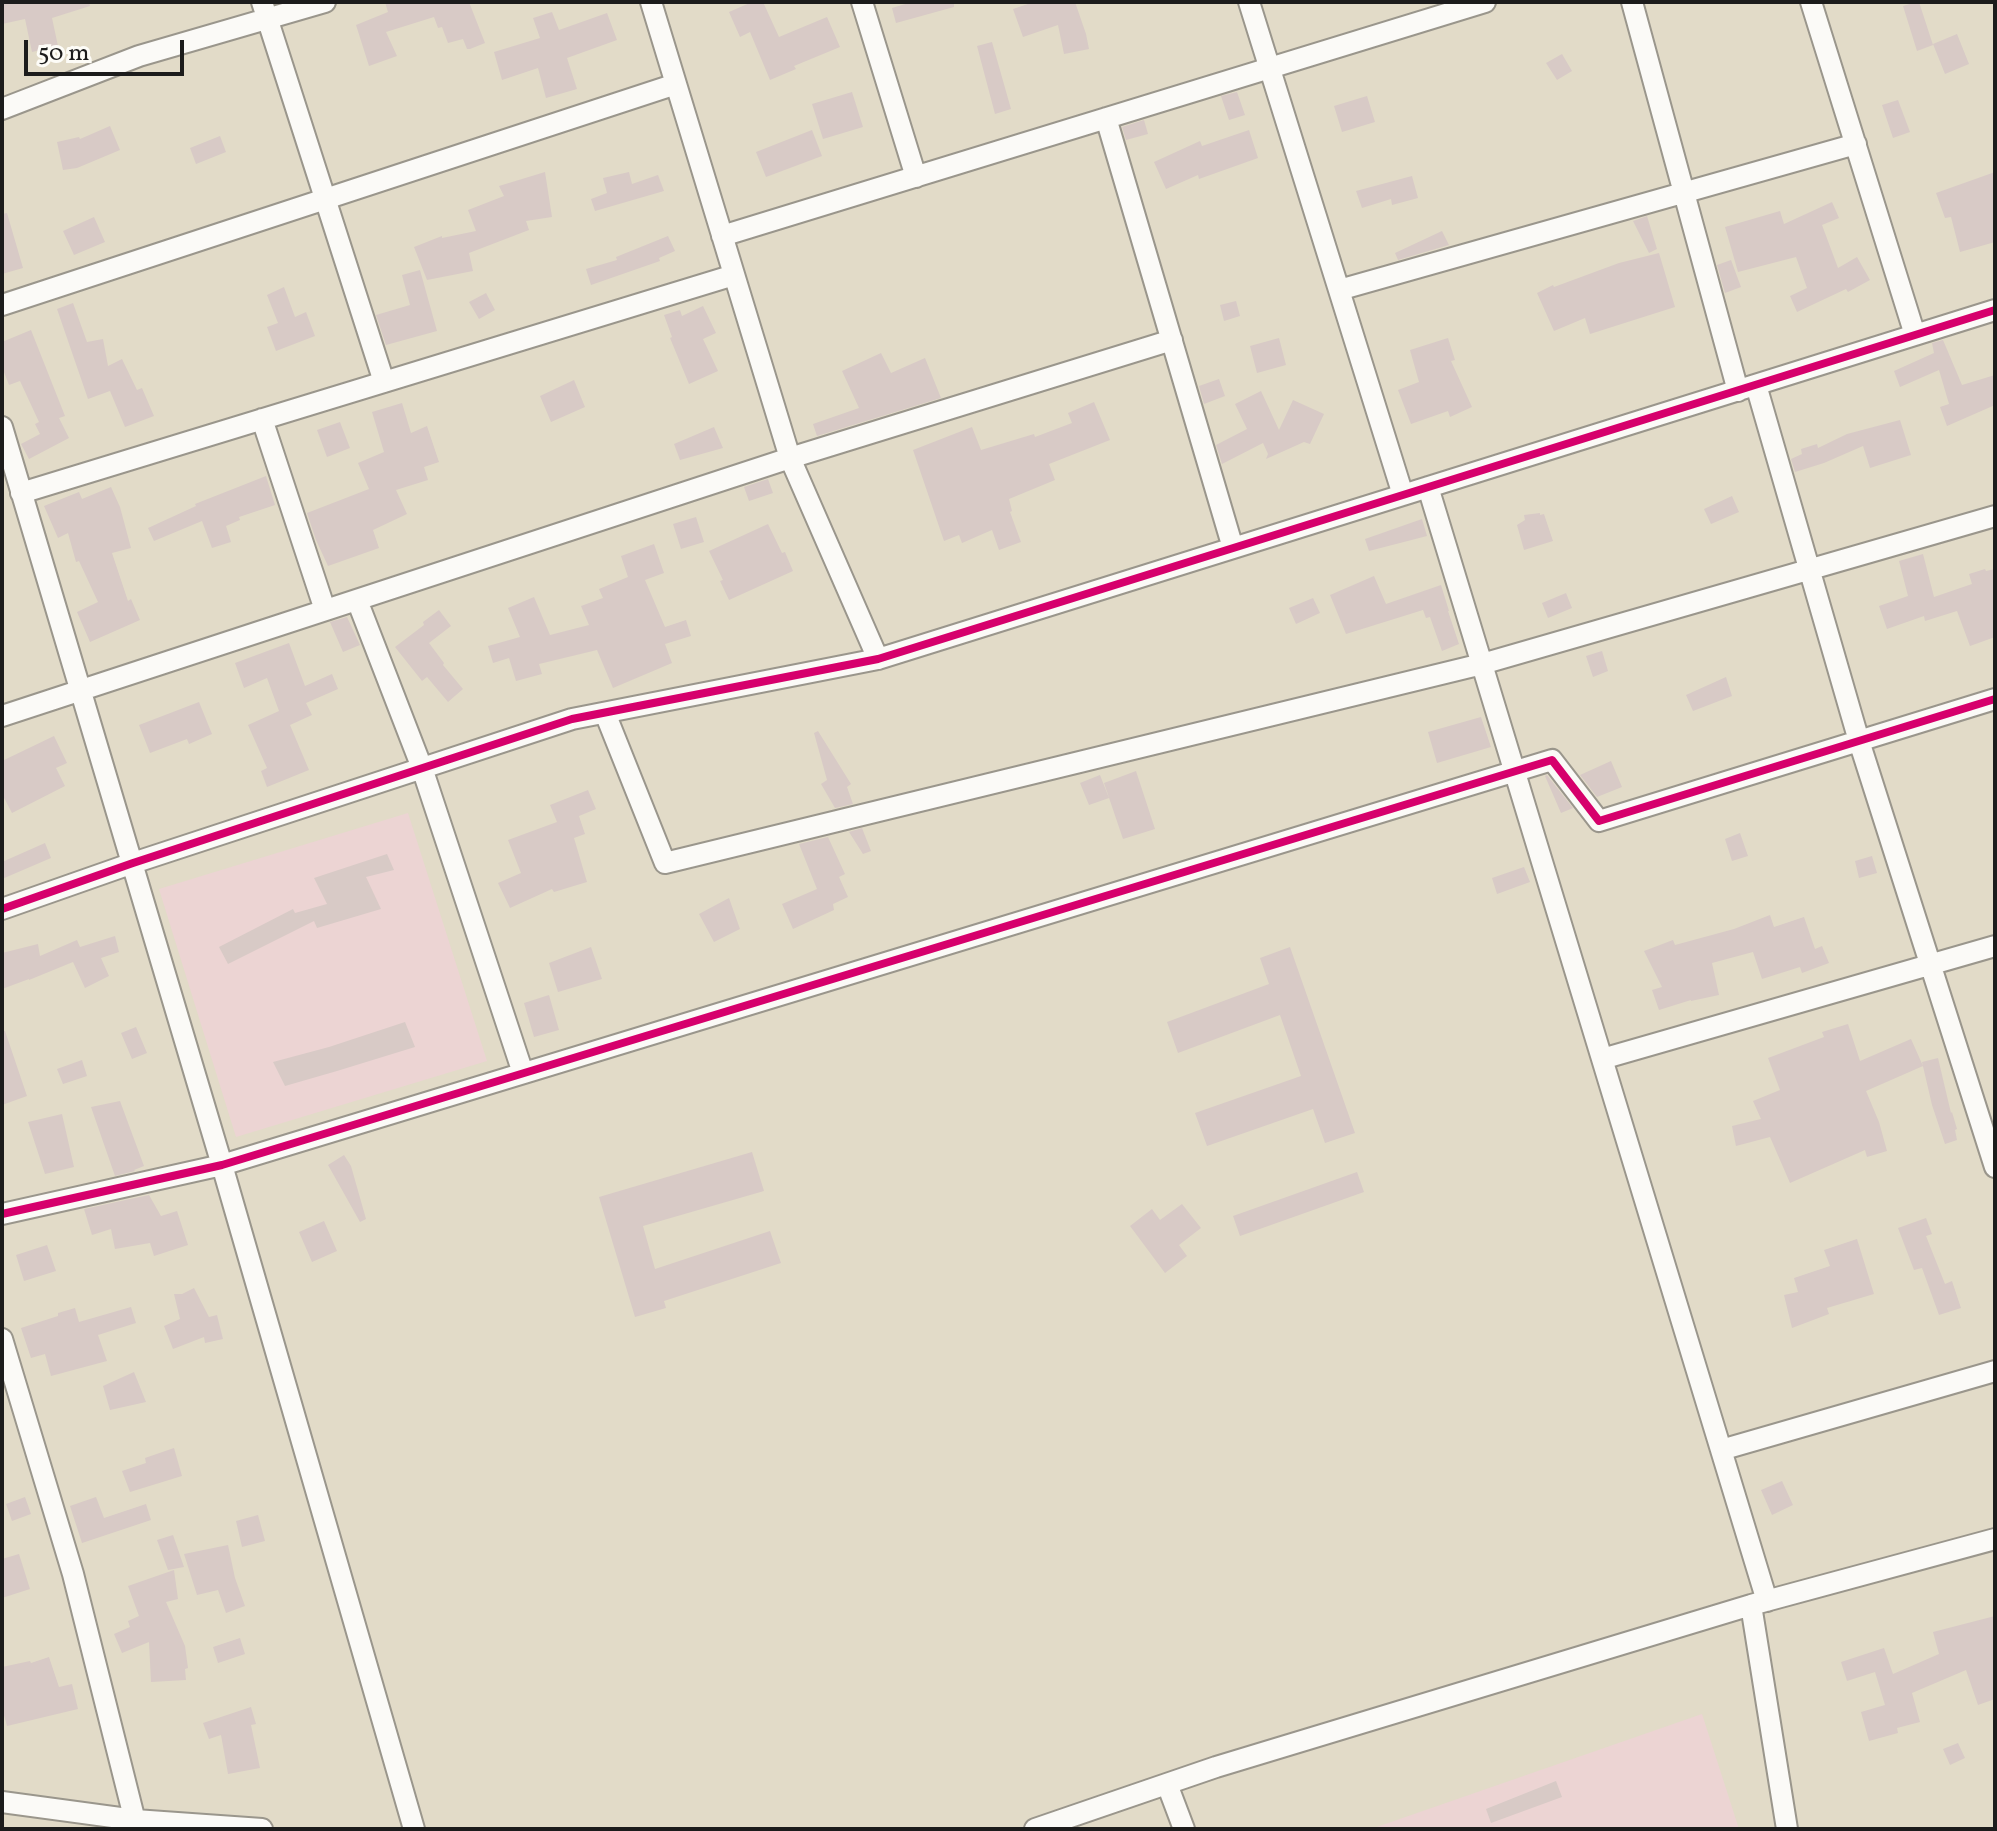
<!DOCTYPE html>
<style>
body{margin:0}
#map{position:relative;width:1997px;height:1831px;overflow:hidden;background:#e2dbc8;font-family:Vollkorn,serif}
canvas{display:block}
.frame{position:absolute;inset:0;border:4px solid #1c1c1c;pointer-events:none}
.scale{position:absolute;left:24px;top:40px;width:160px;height:36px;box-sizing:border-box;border:4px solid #1c1c1c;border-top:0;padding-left:10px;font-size:24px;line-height:28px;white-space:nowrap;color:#1c1c1c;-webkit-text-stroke:6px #fdfcf7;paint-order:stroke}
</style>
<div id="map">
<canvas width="1997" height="1831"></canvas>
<div class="frame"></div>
<div class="scale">50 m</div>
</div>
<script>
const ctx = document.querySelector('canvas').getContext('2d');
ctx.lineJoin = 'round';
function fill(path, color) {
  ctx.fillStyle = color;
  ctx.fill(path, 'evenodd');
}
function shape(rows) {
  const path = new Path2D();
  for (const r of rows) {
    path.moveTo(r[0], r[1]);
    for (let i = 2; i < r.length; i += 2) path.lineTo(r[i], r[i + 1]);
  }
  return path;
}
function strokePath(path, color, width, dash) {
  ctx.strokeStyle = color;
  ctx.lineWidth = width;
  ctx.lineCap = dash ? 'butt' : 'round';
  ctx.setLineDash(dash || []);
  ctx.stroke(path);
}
fill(shape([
 [408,813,487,1061,236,1137,159,889],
 [1702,1714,1739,1829,1371,1829]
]), '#ecd4d3');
fill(shape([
 [2,2,89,2,90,6,52,18,58,46,32,52,25,19,2,24],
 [385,2,469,2,485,43,470,49,467,49,463,39,448,43,442,27,438,28,434,17,386,32,397,56,369,66,356,25,388,12],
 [752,2,763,2,779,37,827,17,840,47,794,66,796,69,770,80,750,32,740,37,729,12],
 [912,2,954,2,954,7,896,23,892,8],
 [1034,2,1075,2,1086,34,1089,49,1064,54,1058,25,1023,37,1013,9],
 [1916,2,1919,2,1933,45,1917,51,1903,6],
 [552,12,559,30,607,13,617,40,567,58,577,89,546,98,538,68,502,80,494,52,540,38,533,18],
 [1957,34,1969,64,1945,74,1933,44],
 [992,42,1011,109,995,114,977,46],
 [1562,54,1572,71,1557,80,1546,63],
 [852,92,863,127,823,139,812,104],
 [1237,92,1245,115,1229,120,1221,96],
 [1367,96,1375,122,1342,132,1334,106],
 [1898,100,1910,132,1893,138,1882,105],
 [1144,120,1148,134,1126,140,1122,127],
 [110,126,120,150,77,168,63,170,57,142,79,137,80,139],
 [812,130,822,156,766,177,756,152],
 [1249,130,1258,158,1199,179,1198,175,1166,189,1154,162,1200,141,1202,146],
 [220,136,226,152,196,164,190,148],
 [545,172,552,217,526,221,529,230,469,253,473,271,427,280,414,247,442,236,442,238,476,231,468,210,504,196,499,186],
 [629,172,632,184,658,175,664,191,595,211,591,199,607,193,603,178],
 [1995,172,1995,242,1960,252,1951,217,1945,218,1936,193],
 [1412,176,1418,198,1392,205,1391,199,1362,208,1356,191],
 [1832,202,1839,218,1822,225,1838,268,1857,257,1870,280,1848,292,1846,289,1797,312,1790,296,1807,288,1796,257,1738,272,1725,227,1780,211,1784,224],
 [7,213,23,268,2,274,2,214],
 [1647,216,1657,249,1649,253,1633,221],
 [94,217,105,242,74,255,63,231],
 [1442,231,1449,245,1398,260,1395,253],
 [668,236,675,251,659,258,660,261,591,285,586,269,617,260,616,257],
 [1659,253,1675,307,1590,334,1585,318,1554,331,1537,293,1553,285,1554,287,1619,263],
 [1731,260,1741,287,1725,293,1717,265],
 [420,270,437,331,386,345,376,315,410,305,402,275],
 [284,287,295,317,306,312,315,336,276,351,267,327,278,323,267,295],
 [486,293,495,310,479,319,469,302],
 [1236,301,1240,316,1224,321,1220,305],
 [73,303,87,342,103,339,108,366,122,359,137,390,142,388,154,416,125,427,110,391,88,399,57,309],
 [703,306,716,333,703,339,718,371,689,384,670,338,672,337,664,315,680,310,682,316],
 [31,330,65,416,59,418,69,438,29,459,21,444,40,434,35,424,39,422,20,381,9,385,2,367,2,342],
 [1279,338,1286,365,1257,373,1250,346],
 [1448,338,1455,360,1451,361,1472,407,1450,417,1448,411,1411,424,1398,390,1419,382,1410,350],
 [1943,340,1962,385,1995,375,1995,405,1947,426,1940,407,1949,404,1939,370,1900,387,1894,371,1934,353,1932,343],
 [881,353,891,373,925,358,941,398,817,436,813,424,859,408,842,371],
 [1219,379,1225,396,1204,404,1199,386],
 [574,380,585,407,551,422,540,396],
 [1261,391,1279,430,1293,400,1324,414,1310,444,1304,442,1266,459,1268,454,1263,443,1222,464,1216,445,1247,429,1235,404],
 [1094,402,1110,440,1049,464,1055,480,1009,499,1012,511,1010,512,1021,542,999,550,992,530,962,543,959,535,944,541,913,450,972,427,981,450,1034,434,1035,437,1072,423,1068,413],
 [402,403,411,433,427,426,439,462,424,467,428,480,396,490,407,514,373,530,379,548,328,566,316,540,307,513,369,489,358,463,384,452,372,412],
 [1900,420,1911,455,1870,468,1863,446,1824,463,1795,472,1791,459,1802,454,1801,449,1817,444,1818,448,1847,434],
 [340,422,350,448,327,457,317,430],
 [714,427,723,448,680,460,674,444],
 [266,476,275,505,239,517,240,520,226,526,231,542,212,548,202,521,154,541,148,528,196,506,195,504],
 [768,479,773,493,749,501,744,487],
 [111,487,120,507,131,548,112,553,128,601,131,599,140,620,90,642,77,612,98,602,79,561,76,562,68,533,58,538,44,506,79,492,82,499],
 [1732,496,1739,512,1711,524,1704,509],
 [1540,513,1540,515,1544,514,1553,541,1524,550,1517,525,1525,520,1524,515],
 [696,517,704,542,681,549,673,524],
 [1422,519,1427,536,1369,551,1365,539],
 [768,524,782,553,785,552,793,571,729,600,720,581,723,580,709,551],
 [654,544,664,573,645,580,665,627,686,620,691,636,665,644,672,663,613,688,597,650,539,664,542,674,516,681,509,658,493,663,488,646,520,637,508,608,534,597,550,635,589,625,581,606,603,598,599,589,628,577,621,556],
 [1923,554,1934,597,1972,584,1969,574,1985,569,1986,571,1995,569,1995,637,1970,646,1957,611,1925,621,1924,616,1887,629,1879,606,1908,596,1899,561],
 [1374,576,1386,604,1441,585,1449,611,1448,611,1459,644,1442,651,1430,617,1426,618,1423,610,1346,634,1330,595],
 [1566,593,1572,608,1548,618,1542,603],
 [1313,598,1320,613,1296,624,1289,608],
 [439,610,451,626,429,643,444,663,443,665,463,689,448,702,427,677,422,681,395,647,424,625,423,622],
 [347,617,360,645,343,652,330,622],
 [289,643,305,686,332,674,338,689,306,703,312,715,290,725,309,770,267,787,261,771,267,768,248,725,279,711,267,678,244,688,235,663],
 [1602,651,1608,671,1593,677,1586,656],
 [1726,677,1732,696,1693,711,1686,695],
 [199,702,212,734,189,744,187,739,150,753,139,725],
 [1481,717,1491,747,1437,763,1428,732],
 [818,731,851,784,847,787,853,804,835,808,821,784,827,780,814,733],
 [54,736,67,763,56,768,65,786,12,813,2,794,2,761],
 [1611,761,1622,787,1597,797,1580,775],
 [1136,771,1155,829,1123,839,1104,783],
 [1100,775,1109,798,1089,805,1080,783],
 [1547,775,1573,808,1561,813,1545,776],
 [588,790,596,809,579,816,585,834,574,838,587,882,554,892,552,889,510,908,498,883,521,873,508,840,557,822,550,805],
 [862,828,871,851,863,854,849,832],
 [1740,833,1748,856,1732,861,1725,839],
 [828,837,845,874,839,877,848,897,833,904,834,910,793,929,782,904,817,889,799,844],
 [45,843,51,858,2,879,2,862],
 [387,854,394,870,366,877,381,909,317,928,314,921,228,964,219,947,293,909,295,913,327,904,314,878],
 [1872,856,1877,873,1859,878,1855,861],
 [1524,867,1530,882,1497,894,1492,878],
 [729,898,740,929,714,942,699,914],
 [1770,915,1774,927,1804,917,1815,949,1822,946,1829,963,1802,973,1800,967,1762,979,1753,952,1712,963,1719,995,1691,1001,1691,1000,1659,1010,1652,990,1662,987,1644,951,1673,940,1675,945,1734,929],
 [115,936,119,952,101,958,109,976,85,988,73,962,29,980,29,979,2,989,2,953,38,944,40,956,77,940,80,947],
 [591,947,602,979,558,992,549,963],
 [1290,947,1355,1133,1325,1143,1313,1109,1207,1146,1195,1113,1301,1076,1280,1015,1178,1053,1167,1022,1269,984,1260,958],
 [549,995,559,1030,534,1037,524,1003],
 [405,1022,415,1047,337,1071,285,1086,273,1062,329,1047],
 [1848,1024,1860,1061,1911,1039,1923,1066,1866,1091,1879,1122,1887,1151,1867,1157,1865,1150,1790,1183,1770,1137,1736,1146,1732,1126,1761,1119,1753,1101,1780,1090,1768,1058,1824,1037,1822,1032],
 [136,1027,147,1053,132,1059,121,1033],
 [2,1031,5,1031,27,1096,2,1105],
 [1938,1058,1951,1113,1952,1112,1957,1129,1955,1130,1957,1140,1945,1144,1932,1105,1922,1062],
 [82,1060,87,1076,63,1084,57,1069],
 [120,1101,144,1166,134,1170,135,1171,115,1176,91,1107],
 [62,1114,74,1167,45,1174,28,1122],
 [752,1152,764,1191,643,1226,655,1269,770,1231,781,1263,664,1301,666,1308,635,1317,599,1197],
 [344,1155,351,1166,366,1219,360,1222,328,1165],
 [1357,1172,1364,1192,1240,1236,1233,1216],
 [149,1195,161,1216,177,1211,188,1245,154,1256,150,1243,115,1249,111,1229,92,1235,84,1209],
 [1182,1204,1201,1228,1179,1245,1187,1256,1165,1273,1130,1226,1152,1209,1160,1220],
 [1926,1218,1932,1234,1926,1236,1945,1284,1952,1281,1961,1308,1939,1315,1922,1268,1914,1270,1898,1228],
 [324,1221,337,1251,312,1262,299,1232],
 [1857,1239,1874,1294,1827,1308,1829,1314,1792,1328,1784,1295,1798,1292,1794,1278,1830,1266,1824,1250],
 [47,1245,56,1271,24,1281,16,1255],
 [194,1288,209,1317,217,1315,223,1339,205,1343,204,1337,173,1349,164,1326,180,1319,174,1294,182,1294],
 [131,1307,136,1323,98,1335,107,1361,51,1376,45,1354,31,1358,21,1328,58,1316,58,1313,75,1308,79,1322],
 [134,1372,146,1402,110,1410,103,1386],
 [174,1448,182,1476,130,1492,122,1471,146,1463,145,1458],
 [1782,1481,1793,1505,1772,1515,1761,1490],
 [25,1497,31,1514,12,1521,6,1504],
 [96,1497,104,1518,146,1504,151,1520,82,1543,70,1506],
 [258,1515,265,1541,242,1547,236,1521],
 [173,1535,184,1567,168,1570,157,1540],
 [228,1545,235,1578,245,1606,226,1613,218,1590,197,1595,184,1554],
 [19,1554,30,1589,2,1598,2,1559],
 [174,1570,178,1599,166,1602,185,1646,188,1668,185,1669,186,1680,151,1682,149,1642,122,1653,114,1634,130,1627,128,1621,139,1616,128,1586],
 [1995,1616,1995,1699,1978,1705,1966,1670,1912,1693,1920,1722,1897,1728,1898,1733,1869,1741,1861,1712,1885,1705,1875,1672,1847,1681,1841,1662,1884,1648,1893,1674,1939,1654,1933,1632],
 [240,1638,245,1654,218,1663,213,1647],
 [49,1657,59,1687,72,1684,78,1709,7,1726,2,1708,2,1667,30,1661,31,1663],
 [251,1707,256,1724,251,1725,260,1768,228,1774,221,1735,209,1739,203,1723],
 [1958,1743,1965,1758,1950,1765,1943,1749],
 [1556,1781,1562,1797,1491,1823,1486,1809]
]), '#d8cac6');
const minor = shape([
 [262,2,384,382],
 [651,2,790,458,878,659],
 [862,2,916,177],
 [1249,2,1403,495],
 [1632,2,1738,391],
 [1811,2,1915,335],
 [2,109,139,56,325,2],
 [1106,118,1233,548],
 [722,236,1485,2],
 [1339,290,1856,144],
 [2,305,676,84],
 [1756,385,1859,741,1995,1167],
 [262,419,325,610],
 [2,427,222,1165,414,1829],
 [1428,487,1767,1601],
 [21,493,734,275],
 [357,600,422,768,523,1073],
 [605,713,665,863,1482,664,1995,516],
 [2,716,790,458,1172,340],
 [2,909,133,863,572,719,878,659,1995,310],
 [1602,1059,1995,946],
 [2,1214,222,1165,1552,760,1599,821,1995,699],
 [2,1339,73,1574,137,1829],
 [1721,1450,1995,1371],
 [1751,1605,1787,1829],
 [1167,1784,1184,1829],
 [2,1802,135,1820,262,1829],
 [1035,1829,1216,1767,1751,1605,1995,1539]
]);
strokePath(minor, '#9a968c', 24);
strokePath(minor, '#fbfaf7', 20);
strokePath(shape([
 [2,909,133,863,572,719,878,659,1995,310],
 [2,1214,222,1165,1552,760,1599,821,1995,699]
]), '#d6006c', 8);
</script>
